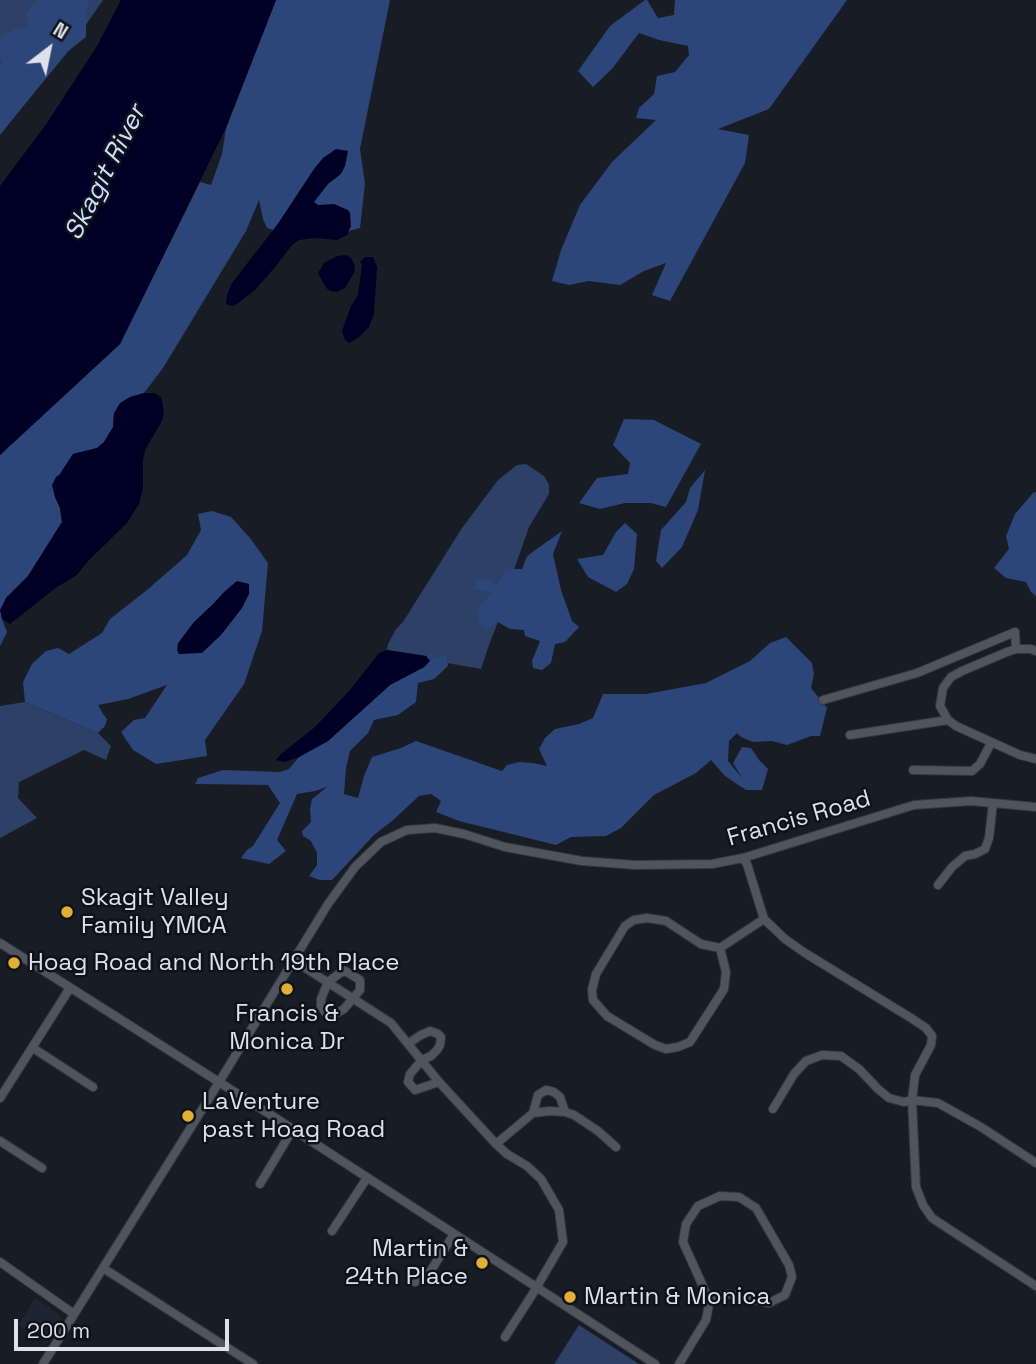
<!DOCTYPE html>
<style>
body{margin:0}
#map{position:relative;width:1036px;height:1364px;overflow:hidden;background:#171c25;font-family:"Space Grotesk",sans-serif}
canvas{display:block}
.north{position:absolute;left:14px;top:14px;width:70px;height:70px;-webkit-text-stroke:5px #0e131b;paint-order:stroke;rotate:32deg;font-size:19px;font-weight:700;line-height:28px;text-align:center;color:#dee1e7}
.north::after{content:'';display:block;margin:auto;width:24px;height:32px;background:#dee1e7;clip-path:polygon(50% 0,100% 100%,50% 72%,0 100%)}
.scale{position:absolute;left:14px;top:1319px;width:215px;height:32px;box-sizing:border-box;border:4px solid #dee1e7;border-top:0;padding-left:9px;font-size:21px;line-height:24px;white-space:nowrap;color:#dee1e7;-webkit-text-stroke:5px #0e131b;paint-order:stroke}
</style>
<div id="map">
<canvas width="1036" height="1364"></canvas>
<div class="north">N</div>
<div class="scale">200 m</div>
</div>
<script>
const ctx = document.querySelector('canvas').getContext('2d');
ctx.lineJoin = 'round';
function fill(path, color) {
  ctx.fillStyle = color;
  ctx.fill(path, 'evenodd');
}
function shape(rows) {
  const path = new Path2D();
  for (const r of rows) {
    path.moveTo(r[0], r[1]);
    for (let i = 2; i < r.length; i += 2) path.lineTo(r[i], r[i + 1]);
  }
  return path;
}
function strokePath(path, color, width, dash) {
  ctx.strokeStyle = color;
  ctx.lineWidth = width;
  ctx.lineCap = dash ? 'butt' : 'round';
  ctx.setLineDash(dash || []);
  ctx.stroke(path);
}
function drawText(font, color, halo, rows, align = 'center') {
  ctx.font = font + ' "Space Grotesk",sans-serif';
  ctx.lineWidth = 5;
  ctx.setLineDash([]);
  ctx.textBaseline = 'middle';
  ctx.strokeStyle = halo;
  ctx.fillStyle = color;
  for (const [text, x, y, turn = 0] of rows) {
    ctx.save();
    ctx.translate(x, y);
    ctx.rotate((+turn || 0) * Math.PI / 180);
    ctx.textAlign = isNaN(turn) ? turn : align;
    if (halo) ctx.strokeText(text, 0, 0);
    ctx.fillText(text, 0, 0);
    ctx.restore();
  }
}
fill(shape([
 [35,1298,57,1312,61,1317,60,1323,47,1343,18,1325]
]), '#1d2532');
fill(shape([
 [0,0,103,0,66,54,0,134],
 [526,464,544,476,549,485,549,494,529,527,521,550,512,575,503,609,489,645,481,669,430,660,426,656,387,650,388,644,396,629,403,622,462,528,498,480,517,465],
 [25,702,98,733,111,746,106,760,84,750,19,782,18,798,37,818,0,838,0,706],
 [579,1325,639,1364,554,1364]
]), '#2d4167');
fill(shape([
 [38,0,89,0,86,11,86,37,67,52,0,135,0,65,4,61,0,58,0,37,13,30,30,26,25,14],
 [276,0,390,0,360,149,365,184,360,228,331,236,293,236,267,228,263,219,259,200,246,231,163,368,144,393,130,397,114,413,113,427,104,442,97,448,73,454,60,474,55,497,60,508,62,522,28,576,6,598,2,619,7,632,0,646,0,455,120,344,200,182,211,185,222,154,226,128],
 [645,0,647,0,658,18,674,15,675,0,847,0,769,109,718,129,749,135,745,163,670,301,652,295,666,263,644,271,620,285,589,281,569,285,552,281,561,250,580,205,612,162,656,120,636,118,639,108,654,94,657,76,675,72,689,55,688,46,659,40,639,33,612,69,593,87,578,71,610,26],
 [624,419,654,420,701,444,666,507,651,503,625,503,600,509,579,503,597,478,628,474,630,463,613,445],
 [705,470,698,510,682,547,662,568,656,561,661,530,686,502,690,488],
 [1036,492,1036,596,1031,592,1026,582,1006,578,994,568,1009,549,1006,536,1015,514,1033,493],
 [212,511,231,517,250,538,268,563,262,631,244,684,205,740,207,756,156,764,133,750,121,732,134,720,145,718,167,685,128,699,98,705,103,714,107,719,105,726,98,733,25,702,23,682,32,664,46,651,58,648,69,654,102,633,110,619,147,590,187,555,201,530,198,514],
 [625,523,637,534,634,569,627,584,616,592,588,577,577,559,603,555,616,532],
 [562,531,553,554,561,590,572,621,579,627,565,642,555,644,551,663,542,670,533,668,532,661,540,641,525,636,524,630,510,629,496,621,488,630,482,627,478,618,479,607,492,592,474,589,477,581,485,578,497,586,506,569,522,569,527,556],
 [786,637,812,663,814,674,811,688,827,708,820,736,811,736,787,745,772,741,753,742,741,737,737,733,729,741,728,761,742,778,733,763,742,747,751,748,759,760,768,769,762,790,746,790,725,776,711,760,696,773,654,795,621,828,606,836,571,837,556,845,459,821,436,812,441,801,431,794,419,796,392,821,374,835,332,880,320,880,309,876,317,865,317,853,311,841,303,836,302,831,311,822,310,809,312,799,327,787,315,791,297,794,277,840,286,851,269,864,241,858,247,850,253,846,280,803,268,785,195,784,198,778,223,770,280,772,289,769,299,757,328,741,390,685,424,667,430,660,446,655,448,666,434,679,418,683,416,702,398,715,374,720,368,733,350,751,346,768,344,794,358,798,364,776,372,757,401,748,416,741,502,771,507,765,519,762,533,763,547,766,539,749,545,738,555,729,579,724,593,718,603,694,646,694,706,683,750,661,770,643]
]), '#2c467a');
fill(shape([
 [121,0,276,0,226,128,120,344,0,455,0,186,47,123,97,46],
 [336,149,348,151,345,166,341,174,328,184,314,202,318,205,334,204,348,210,350,213,351,226,347,235,337,240,315,238,299,240,292,245,276,266,255,290,237,304,232,306,226,304,227,295,232,283,277,225,314,169,323,158],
 [346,255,351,258,355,266,354,273,345,288,337,292,331,291,326,288,318,273,324,263,337,256],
 [365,257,373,257,377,267,374,314,369,327,359,337,349,343,345,340,342,331,351,306,358,295,362,265,360,262],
 [144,393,155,393,161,397,164,411,162,421,146,448,143,459,143,488,139,504,127,523,87,562,77,575,57,587,10,624,2,619,0,610,6,598,28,576,62,522,60,508,55,497,52,485,56,477,60,474,73,454,97,448,104,442,113,427,114,413,120,403,130,397],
 [237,581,249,584,249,594,242,608,221,635,202,653,179,654,177,650,178,643,194,622,214,603,224,592],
 [387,650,426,656,430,661,424,667,390,685,328,741,299,757,285,762,276,760,281,754,315,727,350,690,379,653]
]), '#000026');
const minor = shape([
 [1036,651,1031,649,1016,649,1007,652,962,671,951,677,943,688,940,706,948,720,956,726,1020,755,1036,759],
 [823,700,917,673,1015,632,1016,649],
 [850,735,948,720],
 [913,770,972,771,980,764,991,743],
 [743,858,747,864,764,919,785,939,805,953,911,1018,926,1028,932,1036,931,1045,915,1075,912,1100,916,1187,923,1205,932,1218,1036,1286],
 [938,885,952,867,965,856,975,854,985,849,989,838,993,803],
 [0,943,274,1117,655,1364],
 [720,948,726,972,724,989,690,1042,678,1047,666,1049,655,1045,607,1016,593,1000,592,990,596,974,625,926,634,920,647,918,666,921,701,944,720,948,764,919],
 [293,960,391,1023,439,1082,496,1144,507,1154,527,1166,541,1179,559,1210,563,1242,532,1295,505,1337],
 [345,971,360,980,360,990,344,1009,337,1013,330,1014,325,1012,321,1006,321,999,328,982,340,973,345,971],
 [409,1043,421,1035,430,1031,438,1034,441,1037,440,1045,437,1050,431,1056,422,1060,410,1074,408,1082,415,1090,439,1082],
 [33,1048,93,1087],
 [0,1098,70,988],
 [773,1109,794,1074,806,1061,822,1055,841,1056,859,1069,878,1089,889,1098,904,1102,912,1100,938,1103,981,1127,1036,1163],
 [533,1113,538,1095,546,1090,554,1092,560,1097,565,1112],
 [0,1141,42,1168],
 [496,1144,533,1113,549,1111,565,1112,574,1115,598,1131,616,1147],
 [260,1184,293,1129],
 [720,1196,739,1197,756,1208,789,1265,792,1277,785,1295,769,1303,728,1294,710,1299,706,1293,683,1242,686,1224,698,1206,720,1196],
 [332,1231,367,1178],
 [0,1262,74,1314],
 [103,1268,253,1364],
 [415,1282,430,1272,454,1234],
 [43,1364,213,1092,328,904,355,867,381,842,407,830,435,828,464,834,505,847,582,861,635,865,712,864,743,858,914,805,971,801,1036,807],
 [679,1364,706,1320,710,1299]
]);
strokePath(minor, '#34373e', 10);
strokePath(minor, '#4f545f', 8);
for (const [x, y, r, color] of [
 [67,912,7,"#e4ae35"],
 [14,963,7,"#e4ae35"],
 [287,989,7,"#e4ae35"],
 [188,1116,7,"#e4ae35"],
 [482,1263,7,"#e4ae35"],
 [570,1297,7,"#e4ae35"]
]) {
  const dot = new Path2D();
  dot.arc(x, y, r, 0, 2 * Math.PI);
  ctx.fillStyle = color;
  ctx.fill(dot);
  strokePath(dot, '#0e131b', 2.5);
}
drawText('24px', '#dee1e7', '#0e131b', [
 ["Francis Road",799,819,-16]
]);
drawText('24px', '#dee1e7', '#0e131b', [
 ["Skagit Valley",81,898],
 ["Family YMCA",81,926],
 ["Hoag Road and North 19th Place",28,963],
 ["Francis &",287,1014,"center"],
 ["Monica Dr",287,1042,"center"],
 ["LaVenture",202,1102],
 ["past Hoag Road",202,1130],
 ["Martin &",468,1249,"right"],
 ["24th Place",468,1277,"right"],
 ["Martin & Monica",584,1297]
], 'left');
drawText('italic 26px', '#ccdeff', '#0e131b', [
 ["Skagit River",106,173,-63]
]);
</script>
